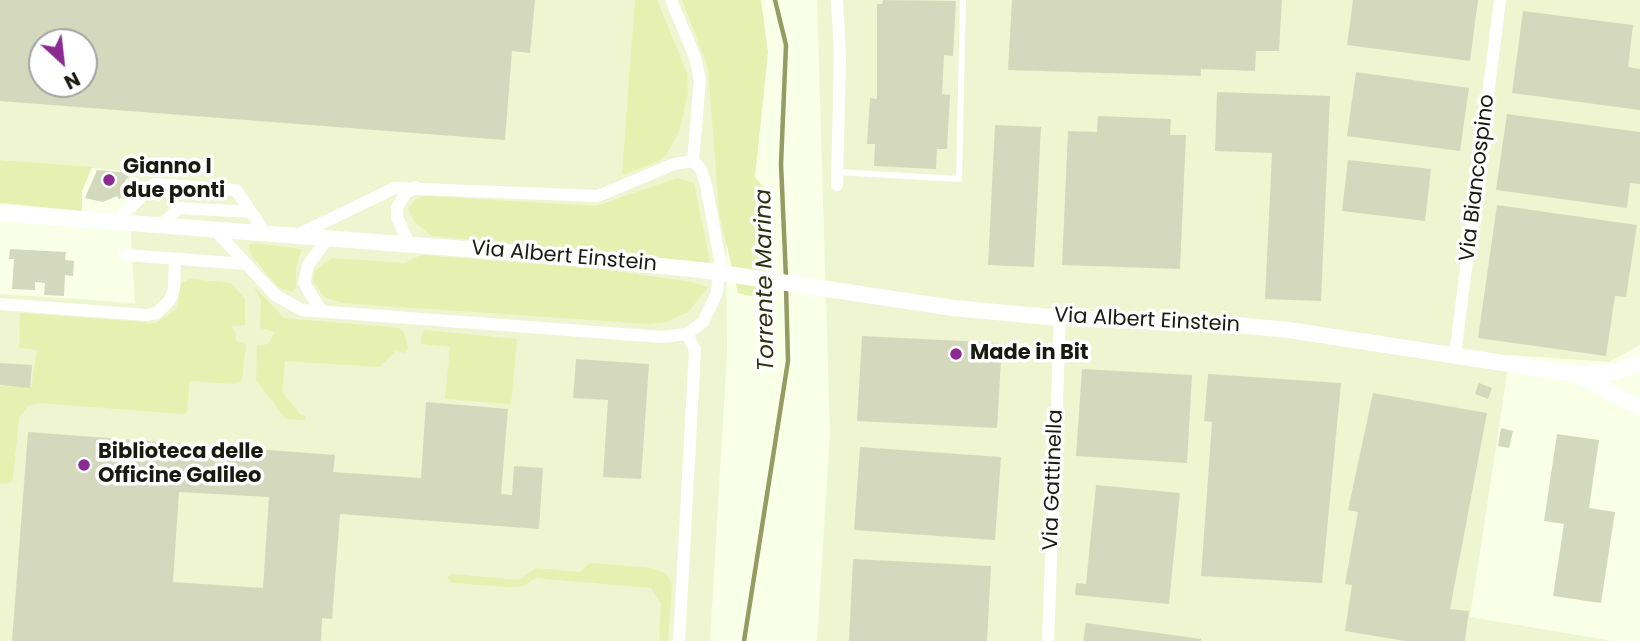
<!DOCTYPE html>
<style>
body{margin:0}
#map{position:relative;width:1640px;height:641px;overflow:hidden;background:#faffe7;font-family:Poppins,sans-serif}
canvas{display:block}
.north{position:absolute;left:28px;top:28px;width:70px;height:70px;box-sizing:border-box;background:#fff;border:2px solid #a3a4a0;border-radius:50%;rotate:153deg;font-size:19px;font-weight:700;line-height:28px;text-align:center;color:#191b11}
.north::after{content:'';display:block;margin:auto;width:24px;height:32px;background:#8c2a92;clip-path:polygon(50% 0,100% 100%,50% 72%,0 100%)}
</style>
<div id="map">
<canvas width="1640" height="641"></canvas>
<div class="north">N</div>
</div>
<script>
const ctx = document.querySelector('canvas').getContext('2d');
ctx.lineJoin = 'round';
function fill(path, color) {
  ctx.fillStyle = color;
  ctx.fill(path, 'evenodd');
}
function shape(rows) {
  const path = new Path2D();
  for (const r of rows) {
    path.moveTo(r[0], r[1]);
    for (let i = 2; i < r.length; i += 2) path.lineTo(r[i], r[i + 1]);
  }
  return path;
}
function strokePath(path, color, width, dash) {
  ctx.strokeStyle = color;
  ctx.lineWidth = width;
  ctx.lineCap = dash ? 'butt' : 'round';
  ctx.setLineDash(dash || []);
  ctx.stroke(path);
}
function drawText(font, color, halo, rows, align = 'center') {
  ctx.font = font + ' Poppins,sans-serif';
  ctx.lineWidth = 7;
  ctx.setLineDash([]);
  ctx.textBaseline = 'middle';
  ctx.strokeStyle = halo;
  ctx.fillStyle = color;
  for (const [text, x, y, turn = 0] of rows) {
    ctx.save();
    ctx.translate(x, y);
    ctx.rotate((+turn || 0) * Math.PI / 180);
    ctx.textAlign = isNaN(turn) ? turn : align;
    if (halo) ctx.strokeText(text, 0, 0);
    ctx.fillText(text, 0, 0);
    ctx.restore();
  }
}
fill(shape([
 [0,0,687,0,710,53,726,205,727,353,710,641,0,641,0,294,135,303,127,171,0,160],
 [42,42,84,42,84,84,42,84],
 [817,0,1640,0,1640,345,1609,362,1510,355,1470,617,1612,641,817,641,830,433]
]), '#eff5d1');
fill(shape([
 [635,0,657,0,687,73,688,93,679,131,667,154,657,162,622,175],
 [682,0,761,0,768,52,755,177,764,188,768,300,738,293,719,213,708,67],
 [0,160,92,167,82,191,82,211,0,203],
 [677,178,694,183,710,263,432,236,415,222,408,209,415,200,426,196,596,206],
 [255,243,302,249,296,268,296,288,292,292,278,287,251,255,249,245],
 [421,255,595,268,691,282,708,287,688,312,666,322,650,324,342,303,324,297,313,281,315,271,331,258,405,263],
 [190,279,231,283,245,299,245,325,231,326,236,334,235,340,246,344,242,380,234,384,190,381,187,412,183,414,40,403,29,405,19,417,13,479,10,483,0,484,0,386,31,387,37,350,19,348,20,313,156,323,177,309,181,284],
 [254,286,284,318,398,328,404,332,408,349,404,353,396,351,379,367,285,361,282,392,301,415,305,415,305,420,286,419,256,380,257,346,268,344,275,332,260,328,261,301],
 [424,330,517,339,511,404,445,399,450,347,422,344,421,338],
 [590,563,651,568,667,574,672,585,668,641,659,641,661,603,651,588,536,578,523,586,509,587,452,583,447,577,451,574,519,580,536,568,580,572]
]), '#e5f0b1');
strokePath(shape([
 [775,0,786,45,781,164,786,278],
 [744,641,788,361,786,286]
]), '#949c64', 4.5);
fill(shape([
 [0,0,535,0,530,53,512,51,505,140,0,101],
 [42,42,84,42,84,84,42,84],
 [883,0,956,1,953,56,944,55,942,94,950,95,947,149,937,149,936,169,874,166,875,144,867,144,870,98,877,99,877,4,882,4],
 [1012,0,1282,0,1279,51,1256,51,1255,71,1201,69,1201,76,1008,70],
 [1353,0,1478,0,1470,61,1347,45],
 [1523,11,1633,25,1628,67,1640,69,1640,110,1512,93],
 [1356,72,1469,88,1460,151,1347,136],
 [1217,92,1330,96,1321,301,1265,299,1272,153,1215,151],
 [1507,114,1640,132,1640,184,1630,183,1627,208,1496,190],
 [1098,116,1171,119,1170,135,1186,135,1180,269,1062,265,1068,131,1097,132],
 [995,125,1041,127,1034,267,988,265],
 [1348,160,1431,169,1425,221,1342,211],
 [97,170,131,173,120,188,125,193,119,199,117,196,103,202,85,198],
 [1497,205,1637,225,1626,297,1615,296,1606,356,1478,338],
 [10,249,66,252,65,260,74,261,73,276,65,275,64,296,44,295,45,283,35,282,35,290,12,289,14,259,9,259],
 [862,336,1002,343,997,428,857,421],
 [576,359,649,364,641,479,603,477,608,400,573,398],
 [0,363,32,365,30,388,0,385],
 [1082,369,1192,375,1187,463,1076,456],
 [1208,374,1341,383,1322,583,1201,576,1212,422,1204,421],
 [1479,383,1492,388,1488,399,1475,394],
 [1373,393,1487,413,1450,609,1469,611,1465,641,1405,641,1345,631,1352,585,1345,584,1358,512,1348,510],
 [426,402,508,409,501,494,512,495,514,466,543,468,539,529,340,514,332,619,322,618,321,641,12,641,28,432,335,455,333,472,421,478],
 [179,492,269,497,263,588,173,582],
 [1501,428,1513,431,1509,448,1498,446],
 [1557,434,1599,440,1589,508,1615,512,1601,603,1553,596,1564,524,1544,521],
 [860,447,1001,457,995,540,854,530],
 [1096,485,1180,493,1169,604,1075,595,1076,583,1086,584],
 [853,559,991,566,987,641,849,641],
 [1086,623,1201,639,1201,641,1083,641]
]), '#d4d9bd');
strokePath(shape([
 [837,172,959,179,963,0]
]), '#fff', 6);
strokePath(shape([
 [671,0,695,57,700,80,693,161],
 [837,0,840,54,837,185],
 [115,223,154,184,236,190,266,234],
 [160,226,179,208,251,212],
 [215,230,275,295,302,310,662,337,687,334,703,322,717,293,720,260,706,185,701,169,693,161,674,164,598,196,395,188,295,236],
 [409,244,397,217,397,208,405,194,416,187],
 [125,255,246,264],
 [0,304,147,315,157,313,170,300,174,289,175,259],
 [322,312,304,283,308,265,328,238],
 [1455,355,1500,0],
 [679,641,695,350,687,334],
 [1048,641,1060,318]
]), '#fff', 12);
strokePath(shape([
 [0,213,557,256,701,270,953,308,1060,318,1225,324,1289,330,1574,374,1616,372,1640,363],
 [1580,376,1640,408]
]), '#fff', 16);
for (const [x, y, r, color] of [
 [109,180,7,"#8c2a92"],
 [956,354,7,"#8c2a92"],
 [84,465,7,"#8c2a92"]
]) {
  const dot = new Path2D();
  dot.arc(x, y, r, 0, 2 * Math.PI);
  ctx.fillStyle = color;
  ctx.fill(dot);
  strokePath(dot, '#fff', 2.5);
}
drawText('bold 21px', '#191b11', '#fff', [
 ["Gianno I",123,168],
 ["due ponti",123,192],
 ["Made in Bit",970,354],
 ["Biblioteca delle",98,453],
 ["Officine Galileo",98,477]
], 'left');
drawText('21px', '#191b11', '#fff', [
 ["Via Biancospino",1478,178,-83],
 ["Via Albert Einstein",564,257,5],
 ["Via Albert Einstein",1147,321,3],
 ["Via Gattinella",1054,480,-88]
]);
drawText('italic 23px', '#2d3110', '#fff', [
 ["Torrente Marina",766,280,-91]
]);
</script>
